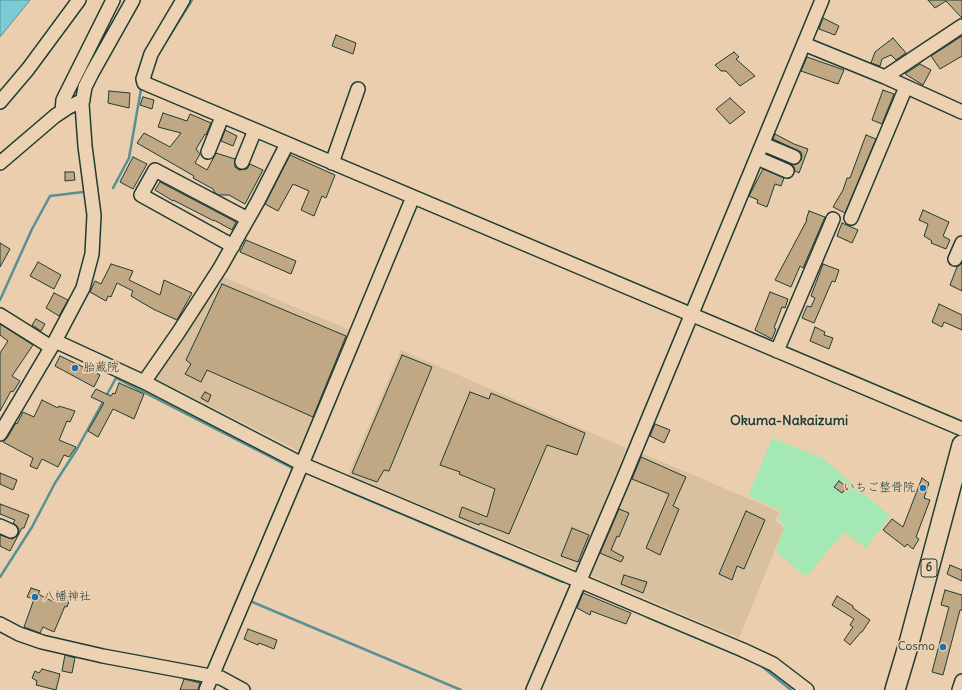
<!DOCTYPE html>
<meta charset="utf-8">
<style>
body{margin:0}
canvas{display:block;background:#eacead}
</style>
<canvas width="962" height="690"></canvas>
<script>
const ctx = document.querySelector('canvas').getContext('2d');
ctx.lineJoin = 'round';
function fill(path, color) {
  ctx.fillStyle = color;
  ctx.fill(path, 'evenodd');
}
function shape(rows) {
  const path = new Path2D();
  for (const r of rows) {
    path.moveTo(r[0], r[1]);
    for (let i = 2; i < r.length; i += 2) path.lineTo(r[i], r[i + 1]);
  }
  return path;
}
function strokePath(path, color, width, dash) {
  ctx.strokeStyle = color;
  ctx.lineWidth = width;
  ctx.lineCap = dash ? 'butt' : 'round';
  ctx.setLineDash(dash || []);
  ctx.stroke(path);
}
function drawText(font, color, halo, rows, align = 'center') {
  ctx.font = font + ' Delius,"Klee One",sans-serif';
  ctx.lineWidth = 3.5;
  ctx.setLineDash([]);
  ctx.textBaseline = 'middle';
  ctx.strokeStyle = halo;
  ctx.fillStyle = color;
  for (const [text, x, y, turn = 0] of rows) {
    ctx.save();
    ctx.translate(x, y);
    ctx.rotate((+turn || 0) * Math.PI / 180);
    ctx.textAlign = isNaN(turn) ? turn : align;
    if (halo) ctx.strokeText(text, 0, 0);
    ctx.fillText(text, 0, 0);
    ctx.restore();
  }
}
fill(shape([
 [221,276,352,331,301,452,154,378],
 [401,350,626,448,578,570,348,475],
 [639,452,780,512,775,520,784,528,739,638,587,574]
]), '#d9c09e');
fill(shape([
 [772,438,822,458,890,516,866,548,844,532,806,577,776,551,785,526,778,519,782,511,748,496]
]), '#a3e8b5');
const water = shape([
 [0,0,30,0,0,37,0,0]
]);
fill(water, '#7acbd5');
strokePath(water, '#569295', 1);
strokePath(shape([
 [165,43,192,0],
 [113,188,129,158,141,89],
 [0,300,32,229,50,196,83,192],
 [343,489,563,582],
 [0,577,32,527,55,483,77,449,116,378,294,469],
 [250,601,461,690],
 [647,617,759,664,791,690],
 [186,678,204,682]
]), '#569295', 2.5);
const building = shape([
 [928,0,962,0,962,18,946,1,935,8,928,0],
 [823,18,839,26,835,35,819,29,823,18],
 [336,35,356,43,353,54,332,46,336,35],
 [962,36,962,56,940,69,931,56,962,36],
 [893,38,906,53,896,60,891,55,882,59,880,66,871,63,875,52,893,38],
 [734,52,739,57,736,59,755,76,740,86,726,71,721,71,715,65,734,52],
 [807,57,844,70,838,84,801,71,807,57],
 [920,64,931,70,923,85,905,74,920,64],
 [883,90,894,94,882,124,872,120,883,90],
 [109,91,130,93,129,108,108,103,109,91],
 [143,97,154,100,152,109,140,105,143,97],
 [730,98,745,112,730,124,716,109,730,98],
 [163,113,187,121,190,114,211,123,206,135,205,134,196,149,200,154,195,163,207,170,216,153,235,159,235,167,239,170,247,169,250,164,263,170,245,204,229,195,219,195,215,193,213,189,193,178,194,176,137,143,144,133,170,147,181,133,158,127,163,113],
 [225,130,237,136,233,146,221,141,225,130],
 [775,134,794,144,808,149,799,173,795,171,794,167,791,164,795,165,801,160,802,156,801,152,797,150,773,139,775,134],
 [866,135,876,139,845,213,833,207,843,190,847,178,850,178,866,135],
 [290,155,335,175,326,198,322,196,314,216,301,210,309,191,293,184,278,211,265,204,290,155],
 [133,157,147,164,133,189,120,182,133,157],
 [763,169,784,178,781,186,775,184,767,207,757,203,758,200,749,196,763,169],
 [65,172,74,172,75,180,65,181,65,172],
 [160,182,236,222,232,230,214,220,214,221,173,200,173,201,155,190,160,182],
 [923,210,949,222,943,236,950,240,946,249,931,243,932,241,924,236,928,224,919,220,923,210],
 [809,211,825,217,803,268,800,266,791,287,775,280,807,220,806,220,809,211],
 [842,223,858,230,852,243,837,236,842,223],
 [246,240,296,261,291,274,240,252,246,240],
 [0,243,10,249,0,267,0,243],
 [38,262,61,275,54,289,30,276,38,262],
 [962,263,962,291,950,285,957,267,962,263],
 [111,264,133,271,129,280,160,295,164,280,192,293,177,320,153,309,131,296,133,291,117,283,111,297,108,296,106,301,90,292,95,281,101,284,111,264],
 [823,264,839,270,835,282,832,281,814,323,802,318,807,306,811,307,815,298,811,296,823,264],
 [222,284,346,336,313,417,207,370,201,382,185,374,191,364,186,360,222,284],
 [770,292,788,299,785,308,782,307,774,328,776,329,772,339,755,330,770,292],
 [54,293,68,300,59,316,46,308,54,293],
 [939,304,962,315,962,330,944,322,942,327,932,322,939,304],
 [36,319,45,324,41,331,32,325,36,319],
 [0,324,33,345,12,376,20,381,13,392,11,391,0,411,0,353,8,341,0,335,0,324],
 [815,327,825,332,824,335,833,338,829,349,810,341,815,327],
 [402,355,432,367,389,471,384,470,377,482,352,473,402,355],
 [60,356,100,375,94,387,55,366,60,356],
 [119,383,144,394,134,419,113,409,98,437,88,431,104,403,91,397,96,389,111,396,113,393,115,394,119,383],
 [205,392,211,395,208,402,201,398,205,392],
 [470,392,489,399,491,393,585,433,577,455,547,445,509,534,480,523,479,525,459,517,462,507,487,517,495,489,459,474,460,472,440,465,470,392],
 [42,400,58,408,59,406,75,411,70,422,67,421,59,440,76,447,69,457,64,455,58,467,42,459,37,469,30,466,33,458,3,442,7,438,16,423,17,424,23,412,34,417,42,400],
 [655,424,670,430,664,443,650,436,655,424],
 [641,457,686,477,673,506,679,509,660,555,646,548,669,494,632,479,641,457],
 [0,473,17,480,13,490,0,484,0,473],
 [922,478,929,483,924,498,930,500,916,537,919,539,913,549,907,544,905,547,883,530,892,519,903,527,922,478],
 [839,481,847,487,842,493,834,487,839,481],
 [0,504,29,515,24,528,22,528,10,551,0,546,0,535,12,539,18,535,19,530,17,526,13,523,15,520,0,514,0,504],
 [619,509,629,513,619,537,617,536,611,550,624,557,621,562,600,553,619,509],
 [746,511,765,520,744,569,737,566,732,580,719,574,746,511],
 [572,528,589,535,578,562,561,556,572,528],
 [950,565,962,570,962,581,947,574,950,565],
 [624,575,647,582,643,593,621,584,624,575],
 [31,588,40,591,38,594,54,602,59,593,70,598,67,607,65,606,54,632,43,627,40,633,24,627,34,599,27,597,31,588],
 [945,590,962,595,962,610,960,610,943,675,932,672,949,607,941,605,945,590],
 [583,593,631,613,626,624,591,611,590,615,577,608,583,593],
 [837,596,853,606,853,608,870,620,862,632,861,632,850,645,844,640,853,627,850,625,854,619,832,605,837,596],
 [248,629,277,640,274,649,259,643,258,645,244,639,248,629],
 [65,655,75,658,72,673,62,671,65,655],
 [42,669,60,674,56,690,36,685,37,681,32,678,35,671,39,673,42,669],
 [184,679,200,683,198,690,180,690,184,679]
]);
fill(building, '#bfa883');
strokePath(building, '#1f3d34', 1);
const minor = shape([
 [183,0,151,54,143,79,144,83,962,429],
 [804,44,885,77,962,112],
 [885,77,962,26],
 [0,102,28,69,79,0],
 [62,111,63,100,113,0],
 [763,144,794,157],
 [208,152,222,117],
 [757,158,787,171],
 [242,162,255,130],
 [0,163,55,116,67,108,83,100],
 [332,163,358,89],
 [851,218,906,87],
 [233,246,141,195,155,170,248,219],
 [955,259,962,243],
 [0,315,51,347],
 [55,341,144,382,302,464,743,650,773,664,807,690],
 [777,351,833,219],
 [144,382,178,333,220,268,258,201,287,144],
 [0,434,55,341,83,288,92,254,94,215,85,146,82,104,85,87,92,73,133,0],
 [0,526,11,531],
 [0,624,19,634,42,642,103,656,221,678,243,690],
 [206,690,302,464,413,197],
 [533,690,622,482,822,0],
 [959,690,962,681]
]);
const highway = shape([
 [895,690,909,643,962,445]
]);
strokePath(minor, '#1f3d34', 16);
strokePath(highway, '#1f3d34', 22);
strokePath(minor, '#ecd1b3', 13);
strokePath(highway, '#ecd1b3', 19);
for (const [x, y, r, color] of [
 [75,368,4,"#1f6fb2"],
 [923,488,4,"#1f6fb2"],
 [35,597,4,"#1f6fb2"],
 [943,647,4,"#1f6fb2"]
]) {
  const dot = new Path2D();
  dot.arc(x, y, r, 0, 2 * Math.PI);
  ctx.fillStyle = color;
  ctx.fill(dot);
  strokePath(dot, '#ecd1b3', 1.5);
}
for (const [x, y, w] of [
 [929,568,16]
]) {
  const box = new Path2D();
  box.roundRect(x - w / 2, y - 9, w, 18, 3);
  ctx.fillStyle = '#ecd1b3';
  ctx.fill(box);
  strokePath(box, '#1f3d34', 1);
}
drawText('bold 11px', '#1f3d34', null, [
 ["6",929,568]
]);
drawText('12px', '#1f3d34', '#ecd1b3', [
 ["胎蔵院",83,368],
 ["いちご整骨院",915,488,"right"],
 ["八幡神社",43,597],
 ["Cosmo",935,647,"right"]
], 'left');
drawText('bold 14px', '#1f3d34', '#ecd1b3', [
 ["Okuma-Nakaizumi",789,421]
]);
</script>
